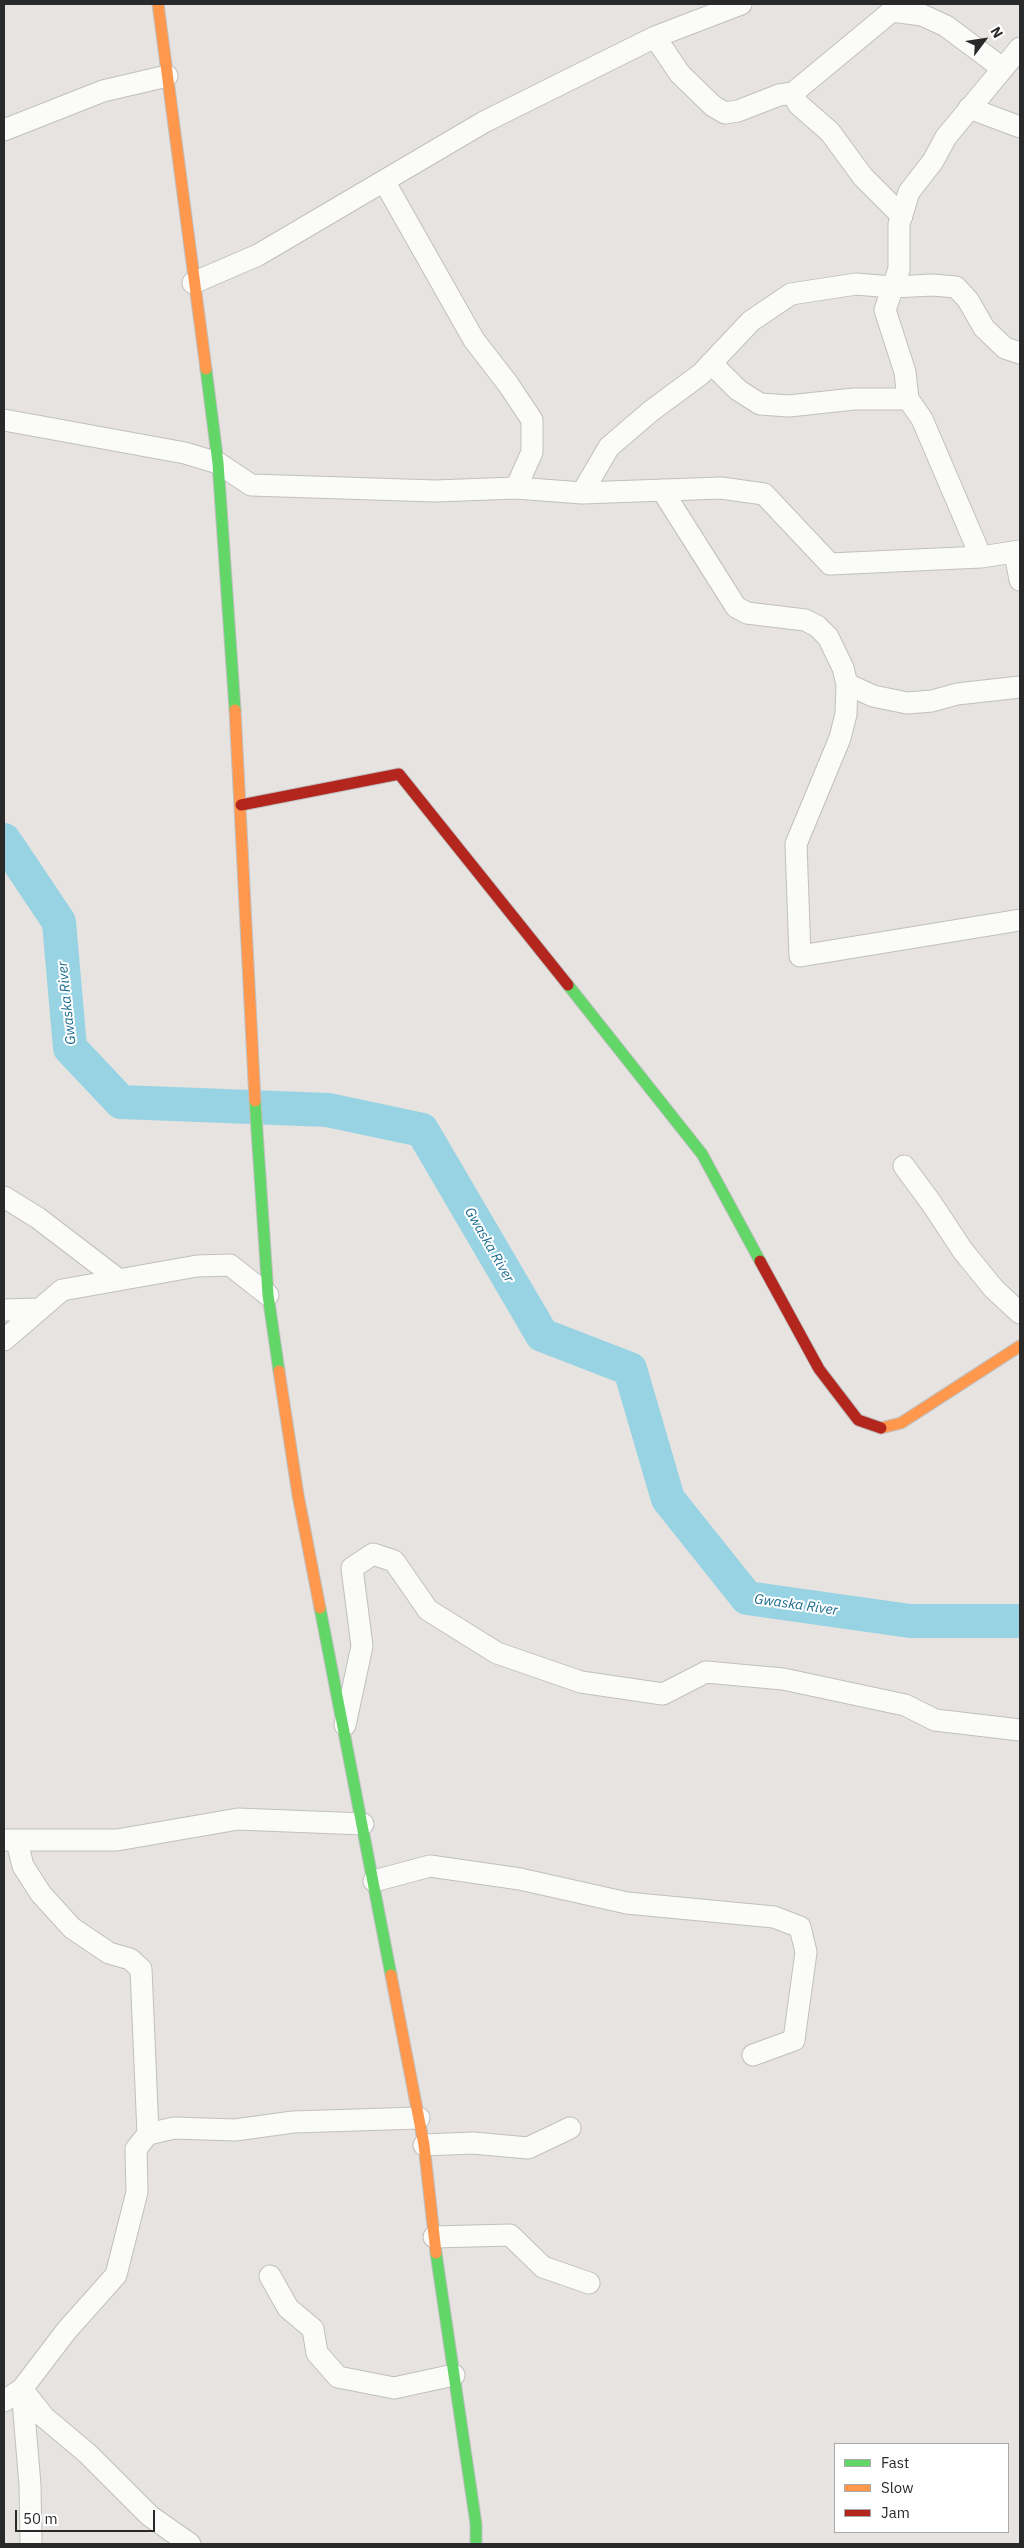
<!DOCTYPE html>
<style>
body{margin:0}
#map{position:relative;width:1024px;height:2548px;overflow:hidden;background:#e6e3e0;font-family:"IBM Plex Sans",sans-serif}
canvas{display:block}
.frame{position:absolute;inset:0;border:5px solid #292929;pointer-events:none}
.legend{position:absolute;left:834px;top:2443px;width:175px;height:90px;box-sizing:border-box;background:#fff;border:1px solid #a9a9a9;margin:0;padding:6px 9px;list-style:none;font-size:15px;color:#292929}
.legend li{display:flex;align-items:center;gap:10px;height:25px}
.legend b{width:25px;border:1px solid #a9a9a9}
.north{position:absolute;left:959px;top:15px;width:50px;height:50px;-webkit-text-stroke:4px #fff;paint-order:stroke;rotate:59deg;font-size:14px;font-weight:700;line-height:20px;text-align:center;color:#292929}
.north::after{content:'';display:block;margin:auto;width:18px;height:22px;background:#292929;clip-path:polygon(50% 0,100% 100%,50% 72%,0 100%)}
.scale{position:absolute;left:15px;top:2510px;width:140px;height:22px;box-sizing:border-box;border:2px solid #292929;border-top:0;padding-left:6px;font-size:15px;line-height:18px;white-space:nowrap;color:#292929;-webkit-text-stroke:4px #fff;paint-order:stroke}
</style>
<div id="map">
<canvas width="1024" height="2548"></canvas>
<div class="frame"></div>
<ul class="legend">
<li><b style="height:6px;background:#63d668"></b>Fast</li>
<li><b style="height:6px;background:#ff974d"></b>Slow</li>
<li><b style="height:6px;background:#b3261e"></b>Jam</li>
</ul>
<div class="north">N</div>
<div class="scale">50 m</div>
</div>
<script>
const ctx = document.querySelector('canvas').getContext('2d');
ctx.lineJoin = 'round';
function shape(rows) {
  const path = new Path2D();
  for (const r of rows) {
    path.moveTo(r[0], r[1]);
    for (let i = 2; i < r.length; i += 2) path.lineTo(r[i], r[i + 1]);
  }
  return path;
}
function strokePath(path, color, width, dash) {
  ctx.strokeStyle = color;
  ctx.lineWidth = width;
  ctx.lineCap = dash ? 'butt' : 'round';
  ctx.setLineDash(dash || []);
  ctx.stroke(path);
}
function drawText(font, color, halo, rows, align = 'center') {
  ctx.font = font + ' "IBM Plex Sans",sans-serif';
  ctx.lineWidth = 4;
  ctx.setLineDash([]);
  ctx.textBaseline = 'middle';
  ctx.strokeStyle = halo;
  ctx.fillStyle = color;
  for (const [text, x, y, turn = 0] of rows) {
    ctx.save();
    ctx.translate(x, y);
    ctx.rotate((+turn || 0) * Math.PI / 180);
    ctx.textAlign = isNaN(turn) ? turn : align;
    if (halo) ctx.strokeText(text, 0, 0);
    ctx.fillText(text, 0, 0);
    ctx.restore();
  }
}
strokePath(shape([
 [4,840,59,922,70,1048,121,1102,328,1110,422,1130,542,1335,630,1369,668,1499,747,1598,910,1621,1020,1621]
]), '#98d3e3', 34);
const street = shape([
 [655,37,680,74,713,106,725,113,738,111,779,95,793,93,798,104,830,132,863,177,902,216],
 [793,93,892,11,922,15,946,26,1002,68],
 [969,108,1020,127],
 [4,130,103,91,167,76],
 [384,181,474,340,508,384,532,420,532,452,516,488],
 [193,283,258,255,484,122,655,37,741,4],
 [711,363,738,390,760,404,789,406,854,399,908,399],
 [4,420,185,453,218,463,251,485,435,491,516,488,582,493,721,488,764,494,830,564,981,557,1020,551],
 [662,490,736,607,747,613,805,620,817,626,828,637,843,668,847,684,846,714,840,738,796,844,800,956,1020,920],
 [582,493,609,447,651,411,701,374,751,321,791,294,856,284,892,287,933,285,956,287,968,300,984,328,1005,348,1020,353],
 [1015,553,1020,580],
 [981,557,922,419,908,399,905,372,885,310,899,269,899,224,909,192,933,161,946,137,1020,48],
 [847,684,873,696,907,703,932,701,957,694,1020,687],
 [904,1166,932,1204,963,1251,994,1289,1020,1313],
 [4,1197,38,1218,119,1280],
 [4,1310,40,1309],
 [4,1340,62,1290,197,1266,230,1265,268,1295],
 [345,1725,362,1646,352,1568,373,1554,394,1561,428,1610,497,1653,581,1682,663,1694,706,1672,783,1679,905,1705,935,1720,1020,1730],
 [4,1840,117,1840,238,1819,363,1824],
 [17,1842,23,1866,41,1894,72,1928,109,1953,130,1959,141,1969,148,2134],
 [374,1881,430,1866,520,1879,627,1903,774,1917,800,1927,806,1952,794,2040,753,2055],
 [424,2145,473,2143,528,2148,570,2128],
 [434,2237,510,2235,543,2267,589,2283],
 [270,2276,288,2308,313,2329,317,2353,338,2377,394,2388,454,2375],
 [4,2401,22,2389,67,2330,116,2275,137,2192,136,2149,148,2134,174,2128,235,2130,293,2122,419,2118],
 [31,2544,30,2485,22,2389,44,2417,88,2454,150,2516,190,2544]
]);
const fast = shape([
 [206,369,218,463,235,710],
 [568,985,702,1154,760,1261],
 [255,1101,268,1295,279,1371],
 [320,1608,391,1975],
 [436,2253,476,2524,476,2544]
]);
const slow = shape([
 [158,4,206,369],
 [235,710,255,1101],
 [279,1371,298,1495,320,1608],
 [881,1428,901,1423,1020,1346],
 [391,1975,424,2145,436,2253]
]);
const jam = shape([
 [241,805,399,774,568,985],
 [760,1261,819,1369,858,1420,881,1428]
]);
strokePath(street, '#c0c0c1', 23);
strokePath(fast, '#c0c0c1', 13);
strokePath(slow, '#c0c0c1', 13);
strokePath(jam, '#c0c0c1', 13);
strokePath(street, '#fbfbfa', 21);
strokePath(fast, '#63d668', 11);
strokePath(slow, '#ff974d', 11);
strokePath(jam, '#b3261e', 11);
drawText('italic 14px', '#186b8d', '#fff', [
 ["Gwaska River",67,1003,-96],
 ["Gwaska River",489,1245,60],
 ["Gwaska River",796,1605,8]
]);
</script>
